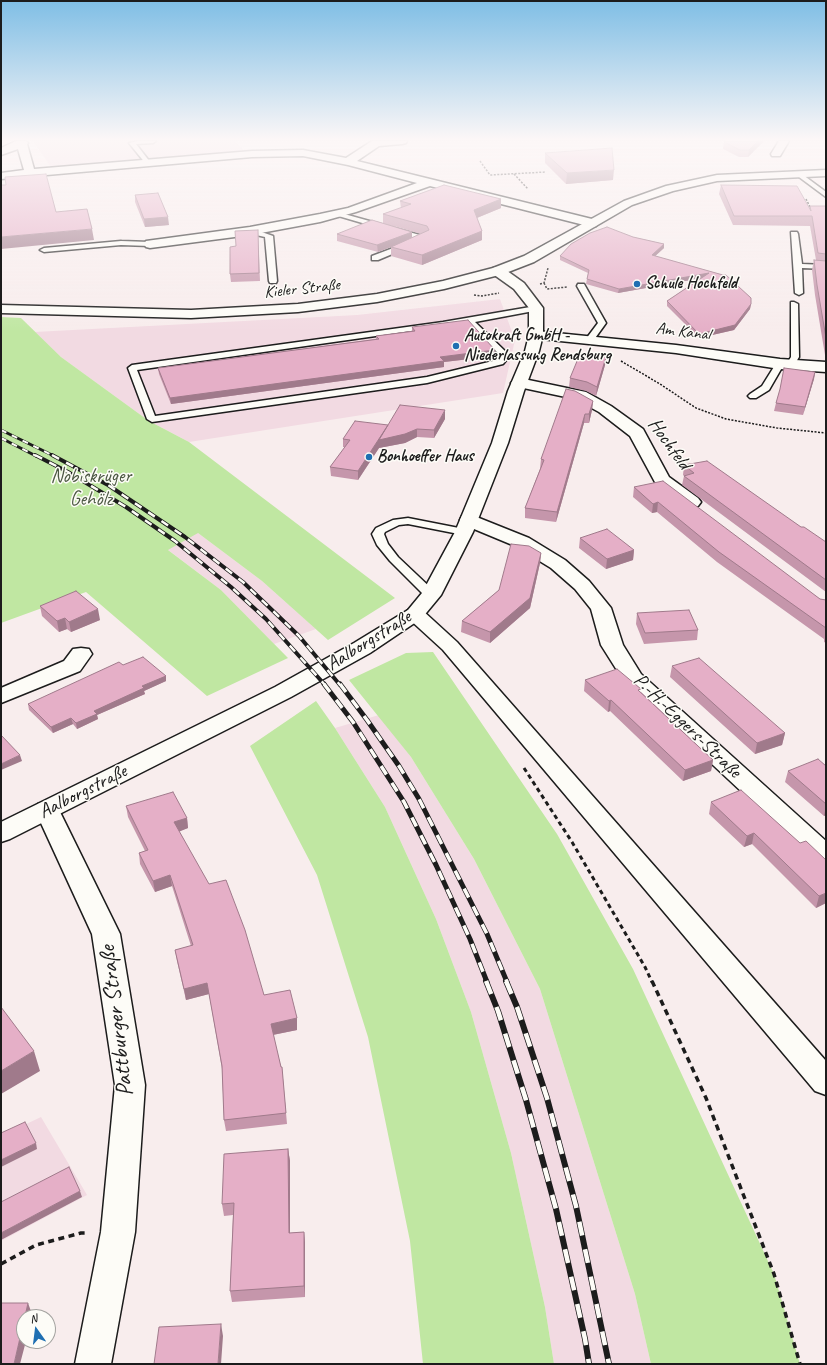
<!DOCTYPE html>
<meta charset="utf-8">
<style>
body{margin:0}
#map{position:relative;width:827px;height:1365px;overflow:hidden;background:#f8eded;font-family:Caveat,sans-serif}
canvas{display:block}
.frame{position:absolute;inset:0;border:2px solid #1c1c1c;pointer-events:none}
.north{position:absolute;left:16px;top:1309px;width:40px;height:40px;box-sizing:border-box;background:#fdfcf7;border:1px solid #a3a29f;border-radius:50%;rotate:346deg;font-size:11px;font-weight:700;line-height:16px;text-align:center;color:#1c1c1c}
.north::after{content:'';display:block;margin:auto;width:14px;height:18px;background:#1f6fb2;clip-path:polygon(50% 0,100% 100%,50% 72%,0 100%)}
</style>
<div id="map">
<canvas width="827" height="1365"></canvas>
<div class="frame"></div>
<div class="north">N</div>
</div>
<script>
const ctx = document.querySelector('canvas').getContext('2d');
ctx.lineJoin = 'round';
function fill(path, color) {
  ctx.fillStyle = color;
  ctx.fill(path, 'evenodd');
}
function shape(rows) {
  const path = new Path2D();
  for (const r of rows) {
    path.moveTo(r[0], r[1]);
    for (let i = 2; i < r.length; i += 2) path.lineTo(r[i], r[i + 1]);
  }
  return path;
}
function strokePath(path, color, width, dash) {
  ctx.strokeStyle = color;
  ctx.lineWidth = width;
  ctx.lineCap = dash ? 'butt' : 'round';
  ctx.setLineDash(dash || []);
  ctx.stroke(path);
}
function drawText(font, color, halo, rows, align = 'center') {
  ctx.font = font + ' Caveat,sans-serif';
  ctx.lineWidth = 3;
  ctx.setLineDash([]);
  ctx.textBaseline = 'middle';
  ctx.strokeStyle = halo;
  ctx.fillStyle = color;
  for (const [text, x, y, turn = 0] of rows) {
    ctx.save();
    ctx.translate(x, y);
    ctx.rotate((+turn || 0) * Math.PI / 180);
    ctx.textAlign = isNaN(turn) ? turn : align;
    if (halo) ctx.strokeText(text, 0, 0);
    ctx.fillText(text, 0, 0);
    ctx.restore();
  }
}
fill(shape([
 [33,141,234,141,245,151,51,167],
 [500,299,515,340,503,393,189,442,149,421,61,357,35,332,357,315],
 [1,423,198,533,262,581,316,629,274,644,221,590],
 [379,715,411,757,474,859,540,989,635,1294,651,1364,554,1364,545,1307,511,1153,471,1012,436,919,385,807,335,728],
 [41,1117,87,1195,1,1241,1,1136]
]), '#f2dae2');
fill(shape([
 [1,317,21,318,61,357,149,421,189,442,395,598,328,640,262,581,198,533,168,550,221,590,288,658,207,696,86,592,1,623],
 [433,652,557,834,633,969,774,1274,800,1364,651,1364,635,1294,540,989,474,859,411,757,349,680,406,653],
 [316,701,335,728,385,807,436,919,471,1012,511,1153,545,1307,554,1364,423,1364,410,1241,368,1037,317,875,250,746]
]), '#c0e7a2');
const service = shape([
 [138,141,156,141,153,143,136,144,150,162,150,164,146,164,129,143,138,141],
 [795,172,799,172,826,192,826,197,795,174,795,172],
 [337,212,427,237,428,239,378,260,372,260,372,256,417,239,335,215,335,213,337,212],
 [247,229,253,229,273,236,277,281,276,283,270,283,269,281,265,237,247,233,247,229],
 [791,232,797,232,798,234,802,264,826,265,826,269,802,268,803,293,799,295,795,293,791,232],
 [121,241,150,242,154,244,150,246,121,245,44,252,40,250,44,248,121,241],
 [578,284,584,284,606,323,593,341,590,342,586,339,598,323,577,286,578,284],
 [791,302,794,302,798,304,799,357,793,367,790,368,786,365,791,357,791,302],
 [536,306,540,308,539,310,475,322,506,352,508,358,503,364,427,383,152,422,147,419,128,368,132,365,443,322,536,306],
 [467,323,498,353,499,358,497,360,427,377,155,416,137,370,467,323],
 [780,361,784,364,769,390,756,398,750,398,748,396,750,394,762,386,777,362,780,361],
 [408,518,464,529,470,532,464,535,408,524,399,525,385,532,384,534,388,544,398,557,435,592,437,595,435,598,427,598,390,561,377,545,372,534,376,528,393,520,408,518]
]);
const minor = shape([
 [16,141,26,141,28,143,27,144,34,169,252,151,303,150,346,158,372,141,407,141,406,143,402,144,379,146,357,161,596,220,598,223,596,226,592,227,430,186,356,212,320,222,250,235,150,248,146,247,144,244,146,241,250,227,320,214,348,208,417,183,348,165,303,156,252,157,1,179,1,173,24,170,18,149,1,155,1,148,16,141],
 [779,141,789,141,780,156,772,156,771,154,779,141],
 [536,331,676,345,780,359,826,362,826,372,780,369,676,353,531,338,529,335,531,332,536,331],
 [519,378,586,392,611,406,643,429,669,477,698,498,701,502,698,506,692,507,686,506,656,484,630,436,599,412,575,399,514,386,511,383,514,380,519,378],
 [469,514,529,538,565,560,589,581,611,608,623,645,641,674,826,841,826,865,817,862,625,683,601,645,591,609,575,589,551,568,515,546,462,524,460,520,462,516,469,514],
 [415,608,422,610,457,642,826,1061,826,1095,815,1091,443,650,408,618,405,614,408,610,415,608],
 [81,648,89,649,92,654,80,671,1,703,1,688,64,661,73,649,81,648],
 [47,802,56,804,59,810,120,934,145,1085,135,1232,111,1364,75,1364,101,1232,115,1085,92,934,35,810,38,804,47,802]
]);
const tertiary = shape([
 [498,267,503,268,524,283,543,308,543,335,539,351,524,391,508,443,473,532,441,595,422,618,370,653,291,697,10,839,1,842,1,822,275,687,354,643,408,610,422,593,455,532,492,443,508,391,525,351,529,335,529,308,514,289,493,274,491,271,493,268,498,267]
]);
const secondary = shape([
 [826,170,826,176,717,181,673,191,632,205,534,262,503,274,444,289,377,302,298,312,191,318,1,313,1,305,191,310,298,304,377,294,443,281,493,268,524,256,624,201,666,186,717,175,826,170]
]);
strokePath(service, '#1c1c1c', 3);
strokePath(minor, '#1c1c1c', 3);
strokePath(tertiary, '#1c1c1c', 3);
strokePath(secondary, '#1c1c1c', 3);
strokePath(shape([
 [480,161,490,175,546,172],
 [514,174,528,189],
 [806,199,811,209],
 [544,283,547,289,567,287],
 [540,284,544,283,548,268],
 [474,295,482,296,499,293],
 [621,361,660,384,696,408,726,419,777,428,826,433]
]), '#1c1c1c', 1.5, [2, 1.5]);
strokePath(shape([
 [524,768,572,842,645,967,652,982]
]), '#1c1c1c', 3, [4.5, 3.5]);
strokePath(shape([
 [652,981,706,1098,774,1274,800,1364],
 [1,1264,36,1245,81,1233,88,1233]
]), '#1c1c1c', 3.5, [6, 4.5]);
fill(service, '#fdfcf7');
fill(minor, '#fdfcf7');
fill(tertiary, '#fdfcf7');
fill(secondary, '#fdfcf7');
const railFar3 = shape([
 [1,430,54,456],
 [1,438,36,456]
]);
const railFar2 = shape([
 [35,455,68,472,126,507,175,541,231,587,266,619,325,685],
 [52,455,108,485,185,537,243,582,299,636,340,685]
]);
const railFar1 = shape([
 [324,684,353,722,404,802,436,865,470,939,487,982],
 [340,684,367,720,399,766,419,799,487,934,507,982]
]);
const rail = shape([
 [486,981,498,1011,526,1100,556,1209,585,1339,589,1364],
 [506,981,517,1007,547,1098,576,1206,609,1364]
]);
strokePath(railFar3, '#1c1c1c', 3);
strokePath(railFar2, '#1c1c1c', 4);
strokePath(railFar1, '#1c1c1c', 5);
strokePath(rail, '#1c1c1c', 6);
strokePath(railFar3, '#fdfcf7', 2, [6]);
strokePath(railFar2, '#fdfcf7', 2.5, [8]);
strokePath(railFar1, '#fdfcf7', 3.5, [10]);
strokePath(rail, '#fdfcf7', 4.5, [14]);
fill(shape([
 [725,141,764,141,748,157,739,157,723,149,724,142],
 [545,153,613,180,566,184,545,163],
 [721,185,809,208,810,206,826,206,826,361,815,295,812,270,814,260,816,260,810,226,733,225,719,194],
 [135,195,169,225,145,227,135,202],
 [501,199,501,208,477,218,482,231,482,240,422,265,391,256,391,247,378,252,337,241,337,234,383,223,383,214,401,208,400,201],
 [394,226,421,234,412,238],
 [258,230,260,281,231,282,230,274,236,246],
 [633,237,664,244,664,248,655,256,723,275,751,304,750,309,734,330,699,338,667,306,667,301,701,278,618,293,586,284,588,273,560,260,560,256],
 [412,327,495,356,444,362,444,367,171,404,159,374,158,368,376,339,376,336,412,331],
 [606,357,605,365,596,396,586,391,569,387,570,378],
 [815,372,814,379,803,415,774,411,776,403],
 [593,401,592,410,589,423,584,423,556,522,525,518,525,508,540,469,541,459],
 [445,419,434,438,417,437,405,443,379,448,358,480,331,476,330,467,345,447,343,447,343,439,388,425],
 [684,465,801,527,826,542,826,592,682,485,684,476,683,475],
 [634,487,820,599,826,600,826,643,824,642,824,639,717,562,657,512,652,513,633,497],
 [580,538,634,550,633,560,606,569,579,548],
 [541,553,540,563,530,608,490,643,461,632,462,621,499,590],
 [40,606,100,620,71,632,67,629,59,632,42,616],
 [637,613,698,630,697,640,644,644,636,624],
 [123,665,166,676,166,681,144,691,145,694,97,715,98,719,77,729,73,724,53,733,29,710,28,704],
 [672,666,785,733,782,745,755,754,670,677],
 [585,680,641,692,713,760,711,771,683,781,610,711,608,712,584,691],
 [826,766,826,815,824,816,785,782,788,771],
 [711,802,800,843,826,903,816,908,752,844,744,847,709,814],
 [126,806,187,818,188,828,179,831,264,995,297,1018,297,1030,273,1035,281,1067,282,1067,287,1124,226,1131,224,1120,222,1069,209,994,186,1000,177,961,175,950,191,946,172,886,155,892,140,864,139,853,145,851,128,817],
 [288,1149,290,1161,290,1233,304,1232,305,1243,305,1297,232,1302,230,1291,233,1215,224,1216,222,1204]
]), '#c596ab');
fill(shape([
 [758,141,764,141,748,157,749,150],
 [614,170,613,180,566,184,567,173],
 [501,199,501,208,474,219,474,210],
 [168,217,169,225,145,227,144,219],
 [92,229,94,240,1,249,1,237],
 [482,231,482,240,422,265,422,255],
 [412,232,412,239,378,252,377,245],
 [664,244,664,248,652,259,652,255],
 [709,273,708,277,618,293,619,289],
 [751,304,750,309,734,330,699,338,699,334],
 [495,350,495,356,444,362,444,367,171,404,170,398,440,357],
 [606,357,605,365,596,396,597,387],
 [815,372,814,379,803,415,805,407],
 [593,401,592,410,589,423,589,414],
 [445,410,445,419,434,438,434,430],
 [585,414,584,423,556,522,557,512],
 [388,425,417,429,417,437,405,443,379,448,358,480,358,471],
 [658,502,657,512,652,513,653,504],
 [634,550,633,560,606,569,607,559],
 [541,553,540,563,530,608,490,643,490,632],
 [98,609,100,620,71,632,69,622],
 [65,618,67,629,59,632,57,621],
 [166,676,166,681,144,691,145,694,97,715,98,719,77,729,76,723,94,711,142,686],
 [611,700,610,711,608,712,609,701],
 [71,718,73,724,53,733,51,727],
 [785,733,782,745,755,754,757,743],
 [20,755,22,761,1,770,1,764],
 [713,760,711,771,683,781,685,770],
 [826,806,826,815,824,816],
 [187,818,188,828,176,833,174,822],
 [754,833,752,844,744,847,747,836],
 [170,875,172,886,155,892,153,881],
 [826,893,826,903,816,908,819,896],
 [207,983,209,994,186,1000,184,989],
 [297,1018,297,1030,272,1035,271,1024],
 [34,1051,40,1071,1,1094,1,1071],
 [36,1143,37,1149,1,1167,1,1160],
 [288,1149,290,1161,290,1244,289,1233],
 [80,1191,82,1197,1,1240,1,1233],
 [304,1232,305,1243,305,1297,304,1286],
 [28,1303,32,1314,31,1317,24,1317],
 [24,1319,24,1341,26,1341,20,1364,14,1364],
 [221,1324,223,1336,221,1364,218,1364]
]), '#a07a8b');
const building = shape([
 [725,141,758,141,749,150,740,150,724,142,725,141],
 [612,148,614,170,567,173,545,153,612,148],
 [46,174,56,212,87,209,92,229,1,237,1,185,6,185,5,177,46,174],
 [444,185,501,199,474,210,482,231,422,255,391,247,429,230,427,226,383,214,411,204,400,201,444,185],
 [721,185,797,186,811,211,810,206,826,206,826,254,818,253,812,216,734,216,721,185],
 [158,193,168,217,144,219,135,195,158,193],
 [372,220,412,232,377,245,337,234,372,220],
 [607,227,633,237,664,244,652,255,723,275,726,275,751,298,751,304,735,325,699,334,667,301,709,273,619,289,587,279,589,270,560,256,571,244,590,233,607,227],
 [258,230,259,273,230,274,230,247,236,246,235,231,258,230],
 [814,260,826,261,826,338,817,285,814,260],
 [468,320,495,350,440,357,444,361,170,398,158,368,379,339,376,336,415,331,412,327,468,320],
 [580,354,606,357,597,387,587,382,570,378,580,354],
 [784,368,815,372,805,407,776,403,780,389,784,368],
 [566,389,575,391,593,401,589,414,585,414,557,512,525,508,544,460,541,459,566,389],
 [400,405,445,410,434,430,417,429,405,434,379,440,400,405],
 [355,421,388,425,358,471,330,467,350,440,343,439,355,421],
 [707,461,801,527,804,527,826,542,826,580,684,476,694,473,684,465,707,461],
 [663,481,820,599,826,600,826,628,719,552,658,502,653,504,634,487,663,481],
 [607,529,634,550,607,559,580,538,607,529],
 [511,544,529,546,541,553,530,598,490,632,462,621,499,590,511,544],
 [76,591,98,609,69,622,65,618,57,621,40,606,76,591],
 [689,610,698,630,645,633,637,613,689,610],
 [143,657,166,676,142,686,144,688,94,711,97,714,76,723,71,718,51,727,28,704,119,662,123,665,143,657],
 [699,658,785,733,757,743,672,666,699,658],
 [617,669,641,689,638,690,713,760,685,770,611,700,609,701,585,680,617,669],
 [1,735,20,755,1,764,1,735],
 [818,759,826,766,826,804,788,771,818,759],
 [741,790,800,843,806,841,826,860,826,893,819,896,754,833,747,836,711,802,741,790],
 [173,792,187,818,174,822,209,884,226,880,245,930,264,995,290,990,297,1018,271,1024,281,1067,282,1067,286,1113,224,1120,222,1066,207,983,184,989,175,950,193,945,170,875,153,881,139,853,148,850,126,806,173,792],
 [1,1007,34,1051,1,1071,1,1007],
 [25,1122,36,1143,1,1160,1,1133,25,1122],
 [288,1149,289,1233,304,1232,304,1286,230,1291,234,1203,222,1204,224,1154,288,1149],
 [69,1167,80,1191,1,1233,1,1202,69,1167],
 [1,1303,28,1303,14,1364,1,1364,1,1303],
 [221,1324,218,1364,154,1364,159,1327,221,1324]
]);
fill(building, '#e5afc7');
strokePath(building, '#a07a8b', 1);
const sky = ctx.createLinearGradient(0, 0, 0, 332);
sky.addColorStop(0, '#7fbee5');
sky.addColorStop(0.42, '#fcf7f7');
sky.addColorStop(1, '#fcf7f700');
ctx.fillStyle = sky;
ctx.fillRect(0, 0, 827, 332);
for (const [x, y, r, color] of [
 [637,284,4,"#1f6fb2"],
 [456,346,4,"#1f6fb2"],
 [369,457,4,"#1f6fb2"]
]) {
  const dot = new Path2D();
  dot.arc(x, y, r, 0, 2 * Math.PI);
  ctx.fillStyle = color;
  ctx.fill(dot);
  strokePath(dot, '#fdfcf7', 1.5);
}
drawText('bold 17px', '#1c1c1c', '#fdfcf7', [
 ["Schule Hochfeld",645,284],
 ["Autokraft GmbH -",464,336],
 ["Niederlassung Rendsburg",464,356],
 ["Bonhoeffer Haus",377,457]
], 'left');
drawText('17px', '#1c1c1c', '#fdfcf7', [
 ["Kieler Straße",302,289,-6],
 ["Am Kanal",683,332,7]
]);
drawText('20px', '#1c1c1c', '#fdfcf7', [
 ["Hochfeld",669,444,54],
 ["Aalborgstraße",369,641,-32],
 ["P.-H.-Eggers-Straße",687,726,44],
 ["Aalborgstraße",83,792,-27]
]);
drawText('20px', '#4d5944', '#fdfcf7', [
 ["Nobiskrüger",91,477],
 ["Gehölz",91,500]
]);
drawText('24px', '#1c1c1c', '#fdfcf7', [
 ["Pattburger Straße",117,1021,-97]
]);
</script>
